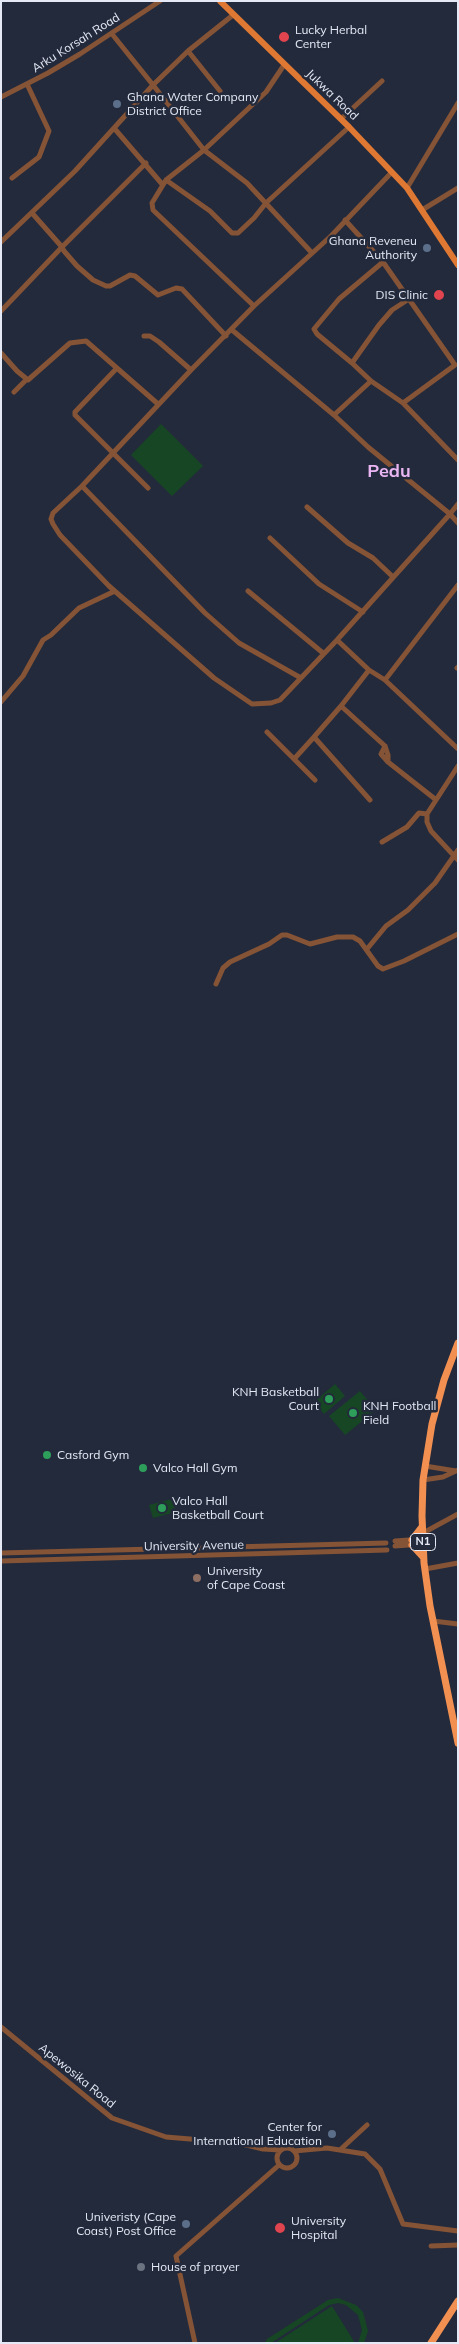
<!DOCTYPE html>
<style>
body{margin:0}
#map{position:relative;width:459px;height:2344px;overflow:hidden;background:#232a3c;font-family:Mulish,sans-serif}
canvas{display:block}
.frame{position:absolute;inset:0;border:2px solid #e4e9f5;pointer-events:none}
</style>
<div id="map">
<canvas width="459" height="2344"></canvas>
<div class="frame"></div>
</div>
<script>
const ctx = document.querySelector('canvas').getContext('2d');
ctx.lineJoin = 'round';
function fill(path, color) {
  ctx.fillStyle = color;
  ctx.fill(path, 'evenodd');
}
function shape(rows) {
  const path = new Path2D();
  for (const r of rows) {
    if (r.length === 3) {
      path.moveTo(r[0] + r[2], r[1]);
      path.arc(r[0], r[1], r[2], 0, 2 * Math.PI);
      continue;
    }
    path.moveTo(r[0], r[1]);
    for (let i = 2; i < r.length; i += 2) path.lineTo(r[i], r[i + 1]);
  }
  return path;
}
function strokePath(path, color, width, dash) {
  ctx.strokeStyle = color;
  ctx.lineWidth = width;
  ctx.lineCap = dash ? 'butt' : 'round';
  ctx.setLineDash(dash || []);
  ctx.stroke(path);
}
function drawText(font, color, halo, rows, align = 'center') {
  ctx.font = font + ' Mulish,sans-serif';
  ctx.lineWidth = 5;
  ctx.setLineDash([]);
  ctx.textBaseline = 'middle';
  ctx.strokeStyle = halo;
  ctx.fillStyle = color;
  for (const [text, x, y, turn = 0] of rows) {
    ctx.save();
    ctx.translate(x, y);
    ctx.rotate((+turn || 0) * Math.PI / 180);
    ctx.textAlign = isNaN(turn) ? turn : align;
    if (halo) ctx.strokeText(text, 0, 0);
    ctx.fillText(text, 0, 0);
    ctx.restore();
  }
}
fill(shape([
 [161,424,203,466,172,496,131,455],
 [335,1384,345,1396,324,1414,314,1402],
 [360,1391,376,1410,345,1435,329,1416],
 [172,1499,176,1512,153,1518,149,1505],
 [338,2298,356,2305,363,2312,368,2331,364,2343,358,2343,362,2330,358,2315,346,2305,338,2303,329,2305,271,2343,265,2343,267,2339,328,2300],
 [332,2306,355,2343,275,2343]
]), '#164623');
strokePath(shape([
 [233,15,188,51,153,85,204,150,266,92,284,65],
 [188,51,220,91],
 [1,97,48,73,80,54,160,1],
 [341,119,382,81],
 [114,128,162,184],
 [146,163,62,247,64,251,77,266,93,280,106,286,110,286,130,275,135,276,158,295,176,288,182,289,226,336],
 [12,178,39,157,49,131,27,84],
 [166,180,210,211,232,233,238,233,254,218,266,203,349,127],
 [407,188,458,103],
 [422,210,458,188],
 [345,220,383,262,455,365,403,403],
 [1,242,75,171,153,85,112,34],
 [254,306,153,210,152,203,166,180,204,150,247,183,312,253],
 [1,311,62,247,32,213],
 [232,330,334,415,371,381,403,403,458,460],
 [144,336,150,336,159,342,191,370],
 [1,353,17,371,28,380,70,343,86,341,158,404],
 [352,363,379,325,392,310,409,299],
 [117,368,75,412,75,415,148,488],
 [371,381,352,363,317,334,314,329,339,299,383,262],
 [14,392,26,380],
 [334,415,368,447,450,514,337,640,280,700,271,703,252,704,214,678,109,586,60,535,53,524,51,519,53,513,82,486,191,370,254,306,331,236,392,172],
 [82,486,205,613,239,643,301,678],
 [458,504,450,514,458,523],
 [307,507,348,543,373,558,392,576],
 [270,538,319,584,363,612],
 [248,591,323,653],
 [337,640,369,670,385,680,458,749],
 [457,668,458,667],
 [369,670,341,706,385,746,388,755,388,762,435,799],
 [385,680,458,585],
 [1,702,23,676,43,640,51,635,79,608,115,591],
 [341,706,314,737,370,800],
 [267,732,315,780],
 [385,746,381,754,388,762],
 [295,758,314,737],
 [458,766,427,814,427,822,431,831,458,860],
 [382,842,407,827,419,813,427,814],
 [367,949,386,926,408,910,435,883,458,850],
 [216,984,223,968,230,962,269,944,282,935,287,935,310,944,337,937,353,937,360,941,378,966,383,969,404,961,458,934],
 [425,1466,456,1471],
 [423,1480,443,1477,458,1470],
 [423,1533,458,1514],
 [395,1541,423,1539],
 [395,1546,423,1544],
 [1,1553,386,1543],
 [1,1561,387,1550],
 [425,1569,458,1563],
 [433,1621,458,1624],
 [1,2027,112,2118,166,2137,238,2143,263,2149,280,2150],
 [287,2158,10],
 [341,2149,367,2125],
 [294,2151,327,2148,365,2154,380,2169,403,2224,458,2231],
 [431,2246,458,2245],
 [195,2343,176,2256,279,2165]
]), '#855335', 5);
strokePath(shape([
 [220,1,349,127,407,188,458,265]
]), '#de7832', 6);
strokePath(shape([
 [458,1343,444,1380,432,1424,423,1480,422,1516,424,1563,430,1606,458,1743],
 [412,1540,422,1527],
 [412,1545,423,1557],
 [431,2343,458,2301]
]), '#f29051', 7);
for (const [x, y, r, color] of [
 [284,37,6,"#e0444e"],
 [117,104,5,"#5c6f8a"],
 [427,248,5,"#5c6f8a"],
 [439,295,6,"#e0444e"],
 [329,1399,5,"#2e9e5b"],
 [353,1413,5,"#2e9e5b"],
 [47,1455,5,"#2e9e5b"],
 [143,1468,5,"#2e9e5b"],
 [162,1508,5,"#2e9e5b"],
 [197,1578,5,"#8d6e63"],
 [332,2134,5,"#5c6f8a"],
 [186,2224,5,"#5c6f8a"],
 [280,2228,6,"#e0444e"],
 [141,2267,5,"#6b7280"]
]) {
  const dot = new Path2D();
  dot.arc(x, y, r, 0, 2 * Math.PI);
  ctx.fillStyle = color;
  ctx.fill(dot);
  strokePath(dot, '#232a3c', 2);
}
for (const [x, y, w] of [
 [423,1542,25]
]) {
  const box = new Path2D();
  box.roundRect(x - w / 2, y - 8.5, w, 17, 4);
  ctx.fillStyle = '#232a3c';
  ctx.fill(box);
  strokePath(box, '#e4e9f5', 1);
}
drawText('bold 11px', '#e4e9f5', null, [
 ["N1",423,1542]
]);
drawText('12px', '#e4e9f5', '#232a3c', [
 ["Lucky Herbal",295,30],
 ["Center",295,44],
 ["Ghana Water Company",127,97],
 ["District Office",127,111],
 ["Ghana Reveneu",417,241,"right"],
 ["Authority",417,255,"right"],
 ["DIS Clinic",428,295,"right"],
 ["KNH Basketball",319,1392,"right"],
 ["Court",319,1406,"right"],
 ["KNH Football",363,1406],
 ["Field",363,1420],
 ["Casford Gym",57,1455],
 ["Valco Hall Gym",153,1468],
 ["Valco Hall",172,1501],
 ["Basketball Court",172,1515],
 ["University",207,1571],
 ["of Cape Coast",207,1585],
 ["Center for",322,2127,"right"],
 ["International Education",322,2141,"right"],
 ["Univeristy (Cape",176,2217,"right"],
 ["Coast) Post Office",176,2231,"right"],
 ["University",291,2221],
 ["Hospital",291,2235],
 ["House of prayer",151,2267]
], 'left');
drawText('12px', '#e4e9f5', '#232a3c', [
 ["Arku Korsah Road",76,43,-32],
 ["Jukwa Road",332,95,44],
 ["University Avenue",194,1546,-1],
 ["Apewosika Road",77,2076,39]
]);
drawText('bold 18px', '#e9b5f2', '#232a3c', [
 ["Pedu",389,472]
]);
</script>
